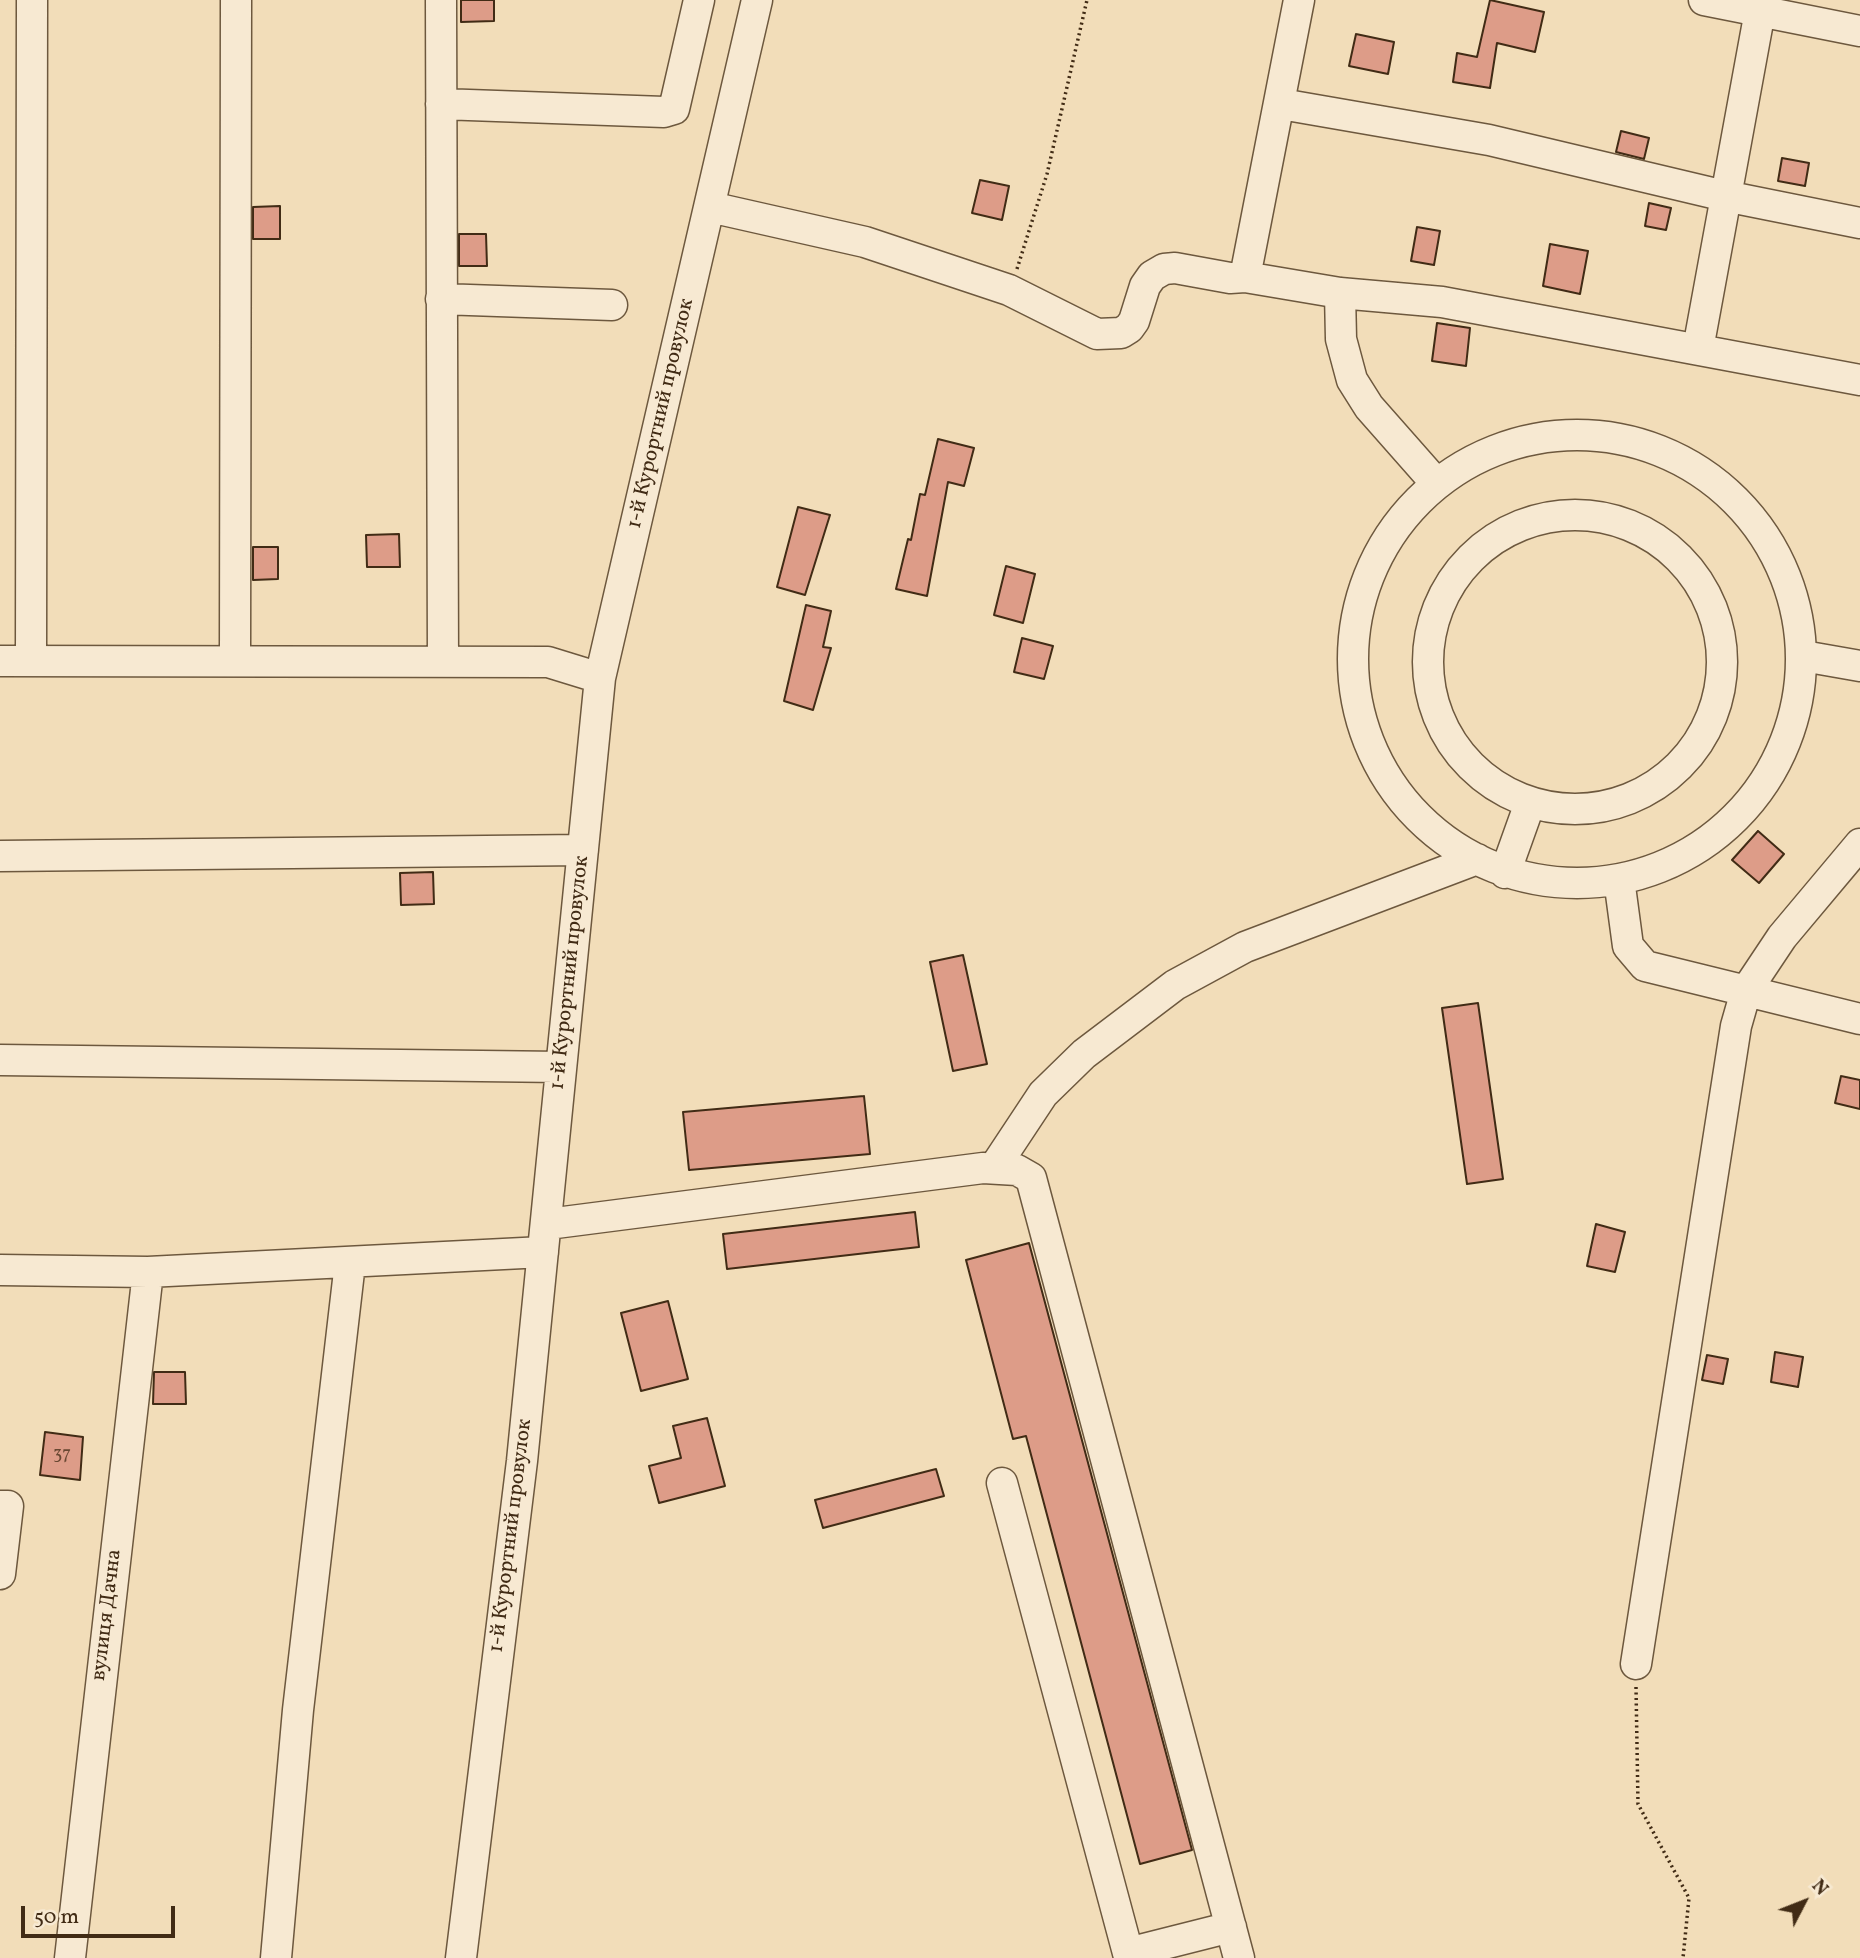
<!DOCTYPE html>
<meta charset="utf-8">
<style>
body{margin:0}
#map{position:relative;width:1860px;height:1958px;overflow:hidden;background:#f2ddb9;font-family:Vollkorn,serif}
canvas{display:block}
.north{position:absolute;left:1769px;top:1867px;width:70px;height:70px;-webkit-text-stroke:5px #f7e9d2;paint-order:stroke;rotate:48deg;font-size:19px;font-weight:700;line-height:28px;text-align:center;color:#412b15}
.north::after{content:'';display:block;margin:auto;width:24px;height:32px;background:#412b15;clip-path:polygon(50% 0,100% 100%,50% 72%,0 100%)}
.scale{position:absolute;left:21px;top:1906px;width:154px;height:32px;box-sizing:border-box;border:4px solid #412b15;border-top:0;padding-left:9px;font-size:21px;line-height:24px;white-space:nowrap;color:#412b15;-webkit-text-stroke:5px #f7e9d2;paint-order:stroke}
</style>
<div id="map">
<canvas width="1860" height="1958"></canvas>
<div class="north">N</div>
<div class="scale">50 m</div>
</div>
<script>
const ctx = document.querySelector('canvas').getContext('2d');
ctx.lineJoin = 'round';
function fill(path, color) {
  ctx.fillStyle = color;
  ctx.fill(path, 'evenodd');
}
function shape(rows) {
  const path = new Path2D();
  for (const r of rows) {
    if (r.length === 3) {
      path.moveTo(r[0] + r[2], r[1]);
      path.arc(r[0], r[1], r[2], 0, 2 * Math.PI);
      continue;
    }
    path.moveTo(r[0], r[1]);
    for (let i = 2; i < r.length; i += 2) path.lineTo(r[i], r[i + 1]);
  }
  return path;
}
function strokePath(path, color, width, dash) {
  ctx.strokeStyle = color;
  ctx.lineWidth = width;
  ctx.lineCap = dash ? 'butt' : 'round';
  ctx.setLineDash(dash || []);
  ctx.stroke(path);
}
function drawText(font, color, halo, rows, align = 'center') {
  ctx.font = font + ' Vollkorn,serif';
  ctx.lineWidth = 6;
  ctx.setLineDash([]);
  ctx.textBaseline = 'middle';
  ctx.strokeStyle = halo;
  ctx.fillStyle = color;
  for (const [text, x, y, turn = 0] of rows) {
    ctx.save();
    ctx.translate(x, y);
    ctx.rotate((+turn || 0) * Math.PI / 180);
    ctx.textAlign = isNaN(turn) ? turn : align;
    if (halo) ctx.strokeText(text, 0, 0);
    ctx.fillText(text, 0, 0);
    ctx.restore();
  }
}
const building = shape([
 [461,0,494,0,494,21,461,22,461,0],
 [1490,0,1544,12,1535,52,1497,43,1490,88,1453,82,1457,53,1477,57,1490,0],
 [1356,34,1394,42,1388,74,1349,66,1356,34],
 [1621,131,1649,138,1644,159,1616,152,1621,131],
 [1782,158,1809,163,1805,186,1778,181,1782,158],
 [980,180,1009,186,1002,220,972,213,980,180],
 [1649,203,1671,208,1666,230,1645,226,1649,203],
 [280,206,280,239,253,239,253,207,280,206],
 [1417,227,1440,231,1434,265,1411,261,1417,227],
 [459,234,486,234,487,266,459,266,459,234],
 [1550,244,1588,251,1580,294,1543,286,1550,244],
 [1437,323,1470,328,1466,366,1432,361,1437,323],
 [938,439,974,448,964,486,948,482,927,596,896,589,908,539,911,540,920,494,925,495,938,439],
 [798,507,830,515,805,595,777,587,798,507],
 [399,534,400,567,367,567,366,535,399,534],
 [253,547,278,547,278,579,253,580,253,547],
 [1006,566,1035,574,1023,623,994,615,1006,566],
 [806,605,831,611,823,647,831,648,813,710,784,701,806,605],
 [1022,638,1053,646,1044,679,1014,672,1022,638],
 [1758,831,1784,854,1759,883,1732,860,1758,831],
 [433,872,434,904,401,905,400,873,433,872],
 [963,955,987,1064,953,1071,930,962,963,955],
 [1478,1003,1503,1179,1467,1184,1442,1008,1478,1003],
 [1841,1076,1860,1080,1860,1109,1835,1103,1841,1076],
 [864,1096,870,1154,689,1170,683,1112,864,1096],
 [915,1212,919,1247,727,1269,723,1234,915,1212],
 [1596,1224,1625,1232,1615,1272,1587,1266,1596,1224],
 [1029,1243,1192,1850,1140,1864,1026,1436,1013,1439,966,1260,1029,1243],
 [668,1301,688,1379,641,1391,621,1313,668,1301],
 [1775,1352,1803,1357,1798,1387,1771,1382,1775,1352],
 [1707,1355,1728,1359,1723,1384,1702,1380,1707,1355],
 [154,1372,185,1372,186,1404,153,1404,154,1372],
 [707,1418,725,1486,659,1503,649,1466,681,1458,673,1426,707,1418],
 [45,1432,83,1437,80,1480,40,1475,45,1432],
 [936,1469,944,1496,823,1528,815,1500,936,1469]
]);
fill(building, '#dd9c88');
strokePath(building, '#412b15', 2);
const minor = shape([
 [441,0,443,660],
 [1299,0,1245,277,1340,293,1442,302,1860,380],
 [1704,0,1860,31],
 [441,104,664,112,674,109,699,0],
 [1281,104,1489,140,1725,196,1860,223],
 [710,207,865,242,1009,290,1097,334,1121,333,1129,328,1134,321,1145,286,1152,276,1164,269,1175,268,1230,278,1245,277],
 [1340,293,1341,339,1352,380,1369,407,1436,483],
 [441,299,612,305],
 [1698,349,1762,0],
 [1577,659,224],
 [1575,662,147],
 [1803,656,1860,666],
 [235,659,236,0],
 [0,661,548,662,600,678],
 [31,661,32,0],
 [0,856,583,850],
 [1505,873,1530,803],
 [1619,879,1628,946,1645,966,1860,1019],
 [0,1060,561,1067],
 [994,1168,1043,1094,1084,1054,1175,985,1245,947,1477,859],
 [548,1224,983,1168,1017,1170,1031,1178,1239,1958],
 [0,1270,148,1272,543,1252],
 [1002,1483,1128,1953,1231,1927],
 [0,1506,8,1506,0,1574],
 [1636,1664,1736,1026,1746,991,1782,937,1860,844],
 [70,1958,148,1272],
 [276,1958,298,1710,350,1263],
 [461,1958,522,1461,600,678,757,0]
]);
strokePath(minor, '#6d583e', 33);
strokePath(shape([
 [1017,269,1047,174,1087,0],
 [1636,1687,1638,1804,1689,1898,1683,1958]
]), '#412b15', 3.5, [2, 3.5]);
strokePath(minor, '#f7e9d2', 30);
drawText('18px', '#684732', null, [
 ["37",62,1456]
]);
drawText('21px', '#412b15', '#f7e9d2', [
 ["1-й Курортний провулок",662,414,-77],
 ["1-й Курортний провулок",571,973,-84],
 ["1-й Курортний провулок",512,1536,-83],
 ["вулиця Дачна",108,1615,-83]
]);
</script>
